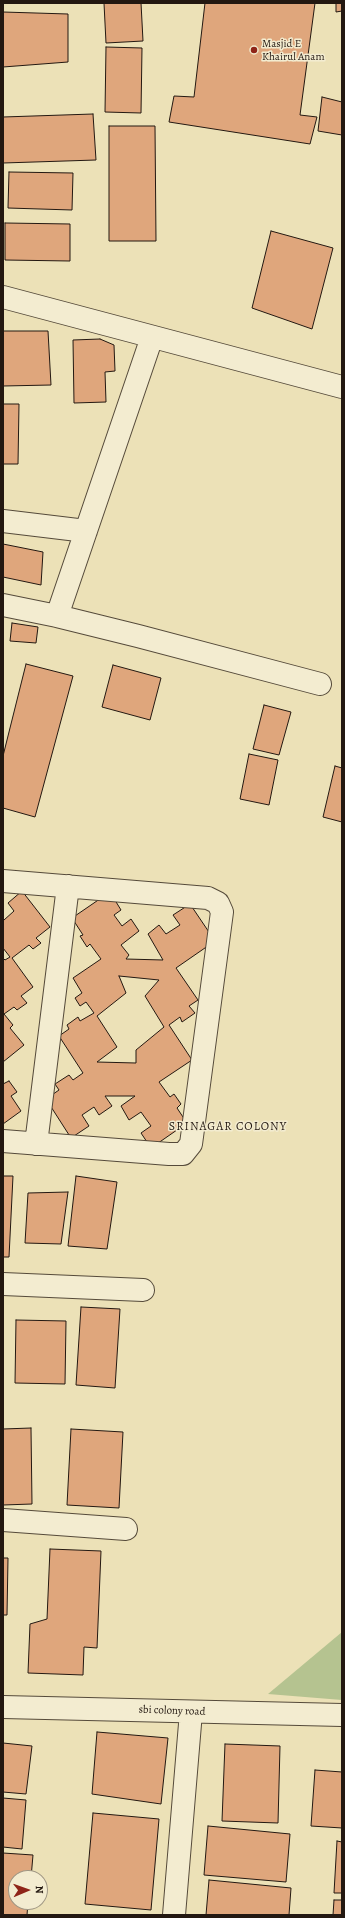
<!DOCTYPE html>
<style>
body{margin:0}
#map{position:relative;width:345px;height:1918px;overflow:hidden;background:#ece1b7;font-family:Alegreya,serif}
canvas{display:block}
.frame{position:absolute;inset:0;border:4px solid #231811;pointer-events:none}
.north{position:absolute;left:8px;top:1870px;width:40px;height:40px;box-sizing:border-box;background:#f3ecd0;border:1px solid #a09784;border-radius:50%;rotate:88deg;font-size:11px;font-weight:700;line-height:16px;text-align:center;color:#231811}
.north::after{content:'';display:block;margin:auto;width:14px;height:18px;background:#8f2418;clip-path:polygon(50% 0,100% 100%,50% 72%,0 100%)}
</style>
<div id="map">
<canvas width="345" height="1918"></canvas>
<div class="frame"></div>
<div class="north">N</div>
</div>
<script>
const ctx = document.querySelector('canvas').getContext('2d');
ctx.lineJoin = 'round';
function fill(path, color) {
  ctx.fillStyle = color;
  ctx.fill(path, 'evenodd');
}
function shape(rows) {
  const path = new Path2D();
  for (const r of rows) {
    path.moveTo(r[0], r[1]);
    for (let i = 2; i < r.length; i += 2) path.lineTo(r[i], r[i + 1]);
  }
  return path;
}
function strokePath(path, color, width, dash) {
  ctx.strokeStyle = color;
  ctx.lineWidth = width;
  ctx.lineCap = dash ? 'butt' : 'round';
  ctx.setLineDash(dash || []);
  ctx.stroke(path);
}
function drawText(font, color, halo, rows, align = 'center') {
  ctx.font = font + ' Alegreya,serif';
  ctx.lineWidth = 3;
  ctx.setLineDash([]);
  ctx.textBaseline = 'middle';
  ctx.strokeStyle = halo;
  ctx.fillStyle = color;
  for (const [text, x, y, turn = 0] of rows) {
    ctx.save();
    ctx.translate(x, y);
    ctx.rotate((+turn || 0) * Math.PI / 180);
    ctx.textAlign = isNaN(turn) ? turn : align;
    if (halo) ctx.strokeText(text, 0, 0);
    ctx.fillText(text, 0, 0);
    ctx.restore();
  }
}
fill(shape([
 [342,1632,342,1700,268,1694]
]), '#b5c390');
const building = shape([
 [104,3,141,3,143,41,106,43,104,3],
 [205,3,315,3,300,115,317,117,310,144,169,122,174,96,194,97,205,3],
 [336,3,342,3,342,11,336,12,336,3],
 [3,12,68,14,68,62,3,67,3,12],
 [106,47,142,48,141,113,105,112,106,47],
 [322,97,342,102,342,135,318,131,322,97],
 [93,114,96,160,3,163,3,117,93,114],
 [109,126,155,126,156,241,109,241,109,126],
 [9,172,73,173,72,210,8,208,9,172],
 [5,223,70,224,70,261,5,260,5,223],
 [271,231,333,248,312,329,252,308,271,231],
 [3,331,48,331,51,385,3,386,3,331],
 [100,339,114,345,115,371,105,372,106,402,74,403,73,340,100,339],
 [3,404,19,404,18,464,3,464,3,404],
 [3,544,43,552,41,585,3,577,3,544],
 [12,623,38,627,36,643,10,641,12,623],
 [26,664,73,676,35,817,3,808,3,756,26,664],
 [113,665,161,678,150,720,102,707,113,665],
 [264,705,291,712,279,755,253,749,264,705],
 [249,754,278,760,269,805,240,799,249,754],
 [335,766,342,768,342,822,323,817,335,766],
 [22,891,50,927,36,938,41,943,33,949,29,945,12,958,33,987,21,996,27,1003,17,1010,14,1007,4,1014,13,1025,10,1028,24,1045,3,1062,3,958,5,960,10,957,3,948,3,919,4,920,14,911,8,903,22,891],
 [110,892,121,910,114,915,122,926,131,919,139,931,121,945,129,955,126,959,163,960,148,934,159,925,166,934,180,925,173,915,190,904,215,941,176,968,198,1000,189,1006,195,1013,182,1022,180,1017,169,1025,192,1060,159,1082,170,1097,174,1094,181,1104,177,1108,187,1123,151,1148,141,1133,151,1126,141,1112,129,1120,121,1106,135,1096,105,1096,112,1106,99,1115,94,1107,82,1115,89,1126,71,1138,46,1099,59,1090,55,1084,69,1075,73,1080,83,1073,59,1036,69,1029,67,1025,78,1017,80,1021,94,1013,86,1002,80,1006,75,998,82,993,73,978,101,959,90,944,87,947,80,936,83,935,72,918,110,892],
 [119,976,159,980,145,996,164,1027,136,1050,136,1063,97,1062,117,1047,97,1016,126,993,119,976],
 [9,1081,17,1092,11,1096,21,1111,3,1124,3,1084,9,1081],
 [3,1176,13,1176,9,1257,3,1257,3,1176],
 [76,1176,117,1182,107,1249,68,1246,76,1176],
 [68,1192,61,1244,25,1243,28,1193,68,1192],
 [81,1307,120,1309,115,1388,76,1385,81,1307],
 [16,1320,66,1321,65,1384,15,1383,16,1320],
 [31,1428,32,1504,3,1505,3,1429,31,1428],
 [71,1429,123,1432,119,1508,67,1505,71,1429],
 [50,1549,101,1551,97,1648,84,1647,83,1675,28,1673,30,1624,47,1619,50,1549],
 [3,1558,8,1558,7,1615,3,1615,3,1558],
 [97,1732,168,1738,161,1804,92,1794,97,1732],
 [3,1743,32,1746,26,1794,3,1792,3,1743],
 [225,1744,280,1746,278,1823,222,1821,225,1744],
 [315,1770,342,1772,342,1828,311,1826,315,1770],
 [3,1798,26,1800,22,1849,3,1847,3,1798],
 [93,1813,159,1819,151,1910,85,1904,93,1813],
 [208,1826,290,1834,286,1882,204,1875,208,1826],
 [337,1841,342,1842,342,1893,334,1893,337,1841],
 [3,1853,33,1855,31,1878,16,1878,16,1902,28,1902,27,1915,3,1915,3,1853],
 [209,1880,291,1888,289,1915,206,1915,209,1880],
 [334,1900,342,1900,342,1915,333,1915,334,1900]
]);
fill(building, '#dfa67c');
strokePath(building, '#231811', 1);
const minor = shape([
 [3,297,342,387],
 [152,337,57,616,138,636,320,684],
 [3,521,86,531],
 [3,605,57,616],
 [3,881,208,898,218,903,222,912,191,1144,183,1154,169,1154,3,1141],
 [36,1144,68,886],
 [3,1284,143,1290],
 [3,1520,126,1529],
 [3,1707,342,1715],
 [174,1915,191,1712]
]);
strokePath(minor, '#554a3a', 24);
strokePath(minor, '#f3ecd0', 22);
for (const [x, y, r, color] of [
 [254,50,4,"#8f2418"]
]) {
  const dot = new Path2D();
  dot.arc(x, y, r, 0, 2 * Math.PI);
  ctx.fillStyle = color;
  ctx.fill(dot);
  strokePath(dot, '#f3ecd0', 1.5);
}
drawText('11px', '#231811', '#f3ecd0', [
 ["Masjid E",262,44],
 ["Khairul Anam",262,57]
], 'left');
drawText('11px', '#231811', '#f3ecd0', [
 ["sbi colony road",172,1711,2]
]);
ctx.letterSpacing = '1px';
drawText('12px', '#231811', '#f3ecd0', [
 ["SRINAGAR COLONY",228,1127]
]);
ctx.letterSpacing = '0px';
</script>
